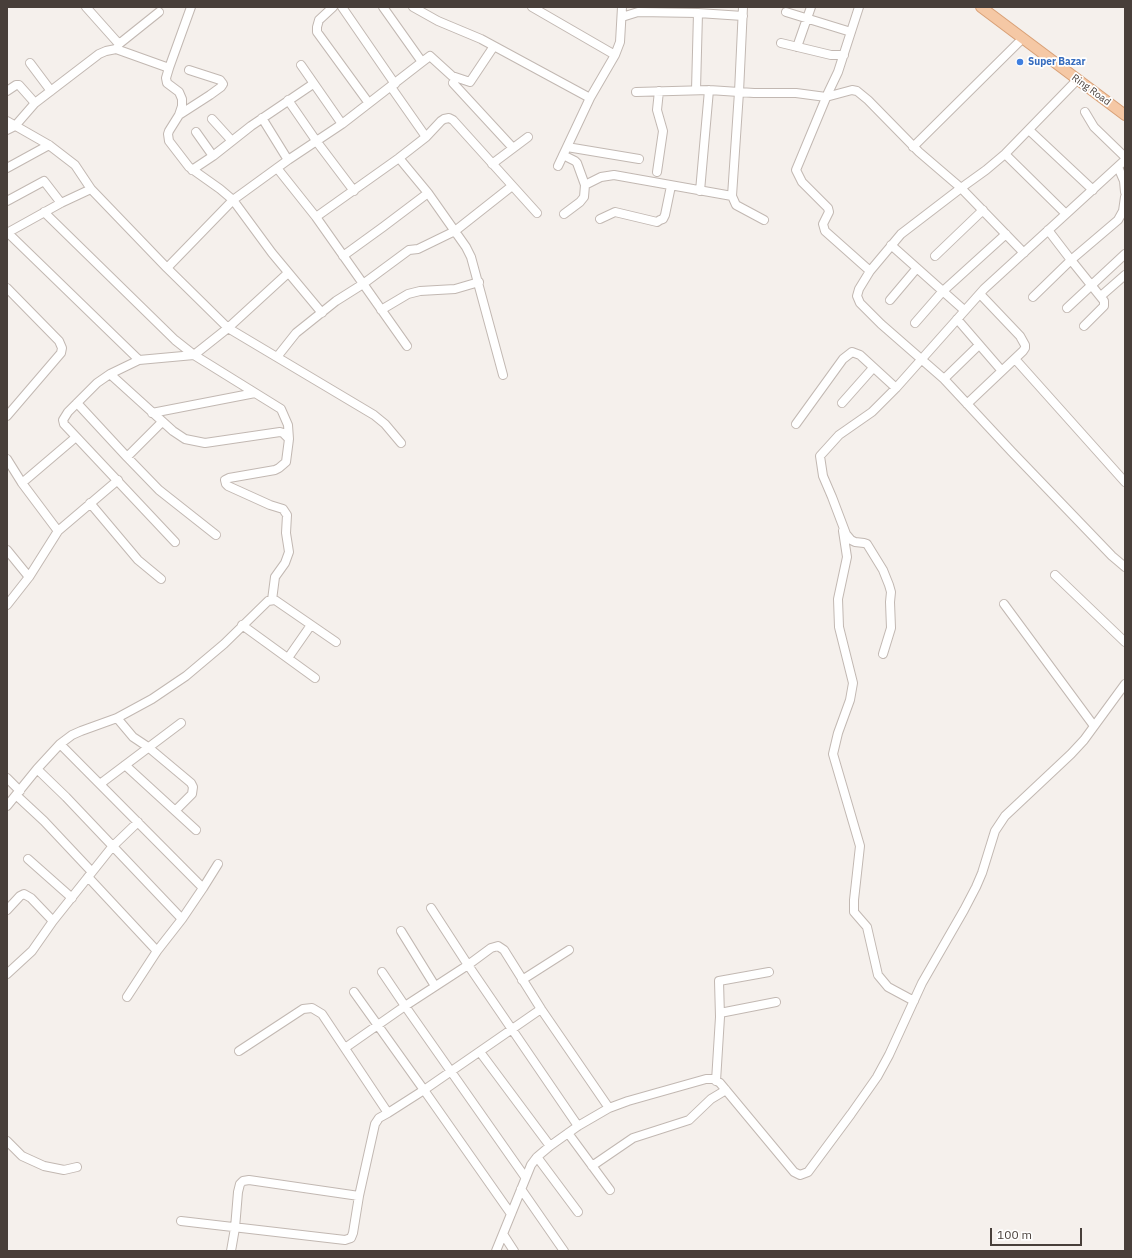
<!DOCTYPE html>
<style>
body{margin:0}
#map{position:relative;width:1132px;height:1258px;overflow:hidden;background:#f5f0ec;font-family:"IBM Plex Sans",sans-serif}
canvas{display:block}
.frame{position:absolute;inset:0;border:8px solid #483f3a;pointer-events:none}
.scale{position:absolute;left:990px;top:1228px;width:92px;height:18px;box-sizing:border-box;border:2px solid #483f3a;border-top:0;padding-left:5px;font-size:12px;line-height:14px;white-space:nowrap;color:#483f3a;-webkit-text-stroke:3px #fff;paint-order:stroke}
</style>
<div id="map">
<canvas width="1132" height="1258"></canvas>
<div class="frame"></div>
<div class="scale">100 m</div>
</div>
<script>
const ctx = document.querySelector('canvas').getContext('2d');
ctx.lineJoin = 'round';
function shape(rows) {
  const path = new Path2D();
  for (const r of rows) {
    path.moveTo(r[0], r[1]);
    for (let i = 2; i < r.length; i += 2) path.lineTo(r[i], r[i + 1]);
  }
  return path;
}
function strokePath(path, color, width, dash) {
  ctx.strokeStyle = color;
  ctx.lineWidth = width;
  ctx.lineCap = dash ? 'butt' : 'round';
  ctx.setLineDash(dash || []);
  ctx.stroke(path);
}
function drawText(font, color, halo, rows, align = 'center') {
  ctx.font = font + ' "IBM Plex Sans",sans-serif';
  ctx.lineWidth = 3.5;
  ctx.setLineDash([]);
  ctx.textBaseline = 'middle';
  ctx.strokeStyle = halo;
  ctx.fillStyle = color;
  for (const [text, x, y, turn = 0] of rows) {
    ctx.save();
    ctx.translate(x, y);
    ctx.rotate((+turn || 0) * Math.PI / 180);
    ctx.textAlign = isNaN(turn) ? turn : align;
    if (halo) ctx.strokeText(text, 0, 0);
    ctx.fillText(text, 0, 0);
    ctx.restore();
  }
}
const minor = shape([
 [86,7,119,44],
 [333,7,319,20,317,27,317,32,368,102],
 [342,7,395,84],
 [383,7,422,62],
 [413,7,438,21,481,39,590,98],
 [532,7,615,55],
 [743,7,739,92,732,196,736,205,764,220],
 [859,7,838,72,828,93,796,170,802,182,828,208,829,212,823,224,825,231,870,271],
 [786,12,851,32],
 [622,17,638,12,698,13],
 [781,43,831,55,844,55],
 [797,47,811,7],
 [116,49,119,44,159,12],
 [30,63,51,91],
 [301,65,342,124],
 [169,68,166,78,167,83,179,92,182,99,182,106,179,115,169,131,168,134,169,141,189,167,220,189,233,200,272,253,322,313],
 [1077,80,1005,154,986,170,961,188,901,234,870,271,859,289,857,296,860,303,881,324,944,379,1012,452,1112,556,1125,567],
 [453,83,513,148],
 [391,87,426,137],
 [696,90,698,13,743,16],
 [7,91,16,85,19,85,35,103],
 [636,92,709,90,754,93,796,93,826,97,852,90,857,91,868,100,919,152,961,188,1024,253],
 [288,100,317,142,354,191],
 [1085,112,1094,127,1125,157],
 [179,115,210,95,221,87,223,84,220,80,189,70],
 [262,118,288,160],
 [212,119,232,141],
 [7,121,49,145,75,165,91,189,167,268,228,328,374,415,385,424,401,443],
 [7,130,15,126,35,103,99,54,106,51,116,49,169,68,191,7],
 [1029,130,1093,190],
 [196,132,213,156],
 [567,147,639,159],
 [913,147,1022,39],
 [1005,154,1066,214],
 [563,155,575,161,577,163,585,185,584,197,580,202,564,214],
 [399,158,426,137,441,121,444,119,449,118,453,120,537,213],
 [492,164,528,137],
 [558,166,590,98,615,55,620,42,622,7],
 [1118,167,1124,181,1125,192],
 [7,168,49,145],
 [277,168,316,217,407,346],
 [192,170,213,156,251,126,313,84],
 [657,172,663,131,657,110,659,91],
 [585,185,601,177,614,175,732,196],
 [700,191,709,90],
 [428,193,466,247,471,257,503,375],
 [7,201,44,181,61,203],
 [44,212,175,340,194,355,281,409,288,425,289,439],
 [316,217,399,158,428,193,383,227,343,256],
 [600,219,615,212,657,222,660,220,663,219,665,215,671,186],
 [1048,230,1071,260,1104,301,1104,306,1084,326],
 [7,232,139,360,110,374,173,431,185,439,205,443,280,432,283,433,289,439,286,462,279,468,275,470,229,478,225,480,226,484,228,486,270,505,283,509,287,515,286,533,289,552,285,563,275,577,272,600],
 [7,233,61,203,91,189],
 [891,245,964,310],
 [935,256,983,210],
 [167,268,233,200,288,160,342,124,422,62,430,56,452,76,470,82,494,46],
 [7,288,59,341,62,348,61,353,7,416],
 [1101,296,1125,275],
 [1033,297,1071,260,1118,220,1123,211,1125,197],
 [890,300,917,268],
 [1067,308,1125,254],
 [381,310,408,294,420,291,455,289,479,282],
 [957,319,1002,371],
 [915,323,942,292,1006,234],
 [277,357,296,333,336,301,363,284,409,250,418,249,455,231,512,186],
 [1015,359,1125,482],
 [139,360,194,355,228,328,288,273],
 [110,374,97,383,68,412,63,420,64,424,175,542],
 [944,379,979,345],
 [77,403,127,457,159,490,216,535],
 [842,403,873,368],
 [967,404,1023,351,1025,348,1025,345,1020,336,980,294],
 [152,413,255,393],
 [796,424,843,359,852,352,860,355,896,388],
 [127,457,162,422],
 [7,459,22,483,58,531],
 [22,483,76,437],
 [90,503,138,560,161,579],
 [843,531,847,557,838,599,839,627,853,683,850,700,838,733,833,754,860,846,854,900,854,912,867,927,878,975,888,987,914,1001],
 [7,550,29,577],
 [1055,575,1125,642],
 [1004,604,1094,726],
 [7,605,29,577,58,531,118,480],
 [242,625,315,678],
 [883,654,891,628,890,602,891,592,889,585,883,570,867,544,864,543,855,542,851,540,846,534,832,497,823,476,820,456,839,435,872,412,896,388,984,289,1125,160],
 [288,658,311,625],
 [117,718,133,737,148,747,191,783,193,787,192,794,175,811],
 [60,744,203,888],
 [125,765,196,830],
 [37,769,66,797,182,919],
 [7,778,20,791],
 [100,784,181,723],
 [16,795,44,821,92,872],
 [7,806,37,769,60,744,72,735,81,731,117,718,152,699,186,676,224,644,268,601,275,600,336,642],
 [28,859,72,898],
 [88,877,157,951],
 [431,908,468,965,491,948,498,946,504,950,541,1009],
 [7,910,20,896,24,894,31,898,53,921],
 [401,931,435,986],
 [7,974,32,951,53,921,112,847,138,822],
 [522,980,569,950],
 [127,997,157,951,182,919,203,888,218,864],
 [720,1013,776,1002],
 [345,1048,405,1006,382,972],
 [239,1051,303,1009,312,1008,322,1014,388,1113,424,1090,354,992],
 [480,1052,550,1146],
 [716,1081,720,1017,719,981,769,972],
 [568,1133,610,1190],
 [7,1141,22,1156,44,1166,64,1170,77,1167],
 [537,1157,578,1212],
 [592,1166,633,1138,689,1120,711,1099,726,1090],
 [525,1177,405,1006,468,965,578,1126],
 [521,1189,564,1251],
 [511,1214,424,1090,541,1009,609,1108],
 [181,1221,345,1240,351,1238,353,1233,359,1196,375,1124,379,1118,388,1113],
 [503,1234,514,1251],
 [231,1251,235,1228,238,1192,240,1184,243,1181,249,1180,359,1196],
 [496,1251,531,1165,537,1157,550,1146,578,1126,609,1108,628,1101,706,1079,714,1079,720,1083,794,1172,800,1175,808,1172,851,1114,877,1077,889,1055,922,983,964,910,976,887,982,873,995,831,1005,816,1071,754,1084,740,1125,684]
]);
const major = shape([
 [981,7,1125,115]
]);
strokePath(minor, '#c2b8b2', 10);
strokePath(major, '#d9a076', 12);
strokePath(minor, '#fff', 8);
strokePath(major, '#f5c8a5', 10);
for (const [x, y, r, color] of [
 [1020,62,4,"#3f7fe0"]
]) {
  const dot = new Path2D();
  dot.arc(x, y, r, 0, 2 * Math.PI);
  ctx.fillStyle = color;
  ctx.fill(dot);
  strokePath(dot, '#fff', 1.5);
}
drawText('bold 10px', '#366cbe', '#fff', [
 ["Super Bazar",1028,62]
], 'left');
drawText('10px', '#483f3a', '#fff', [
 ["Ring Road",1091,90,36]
]);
</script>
